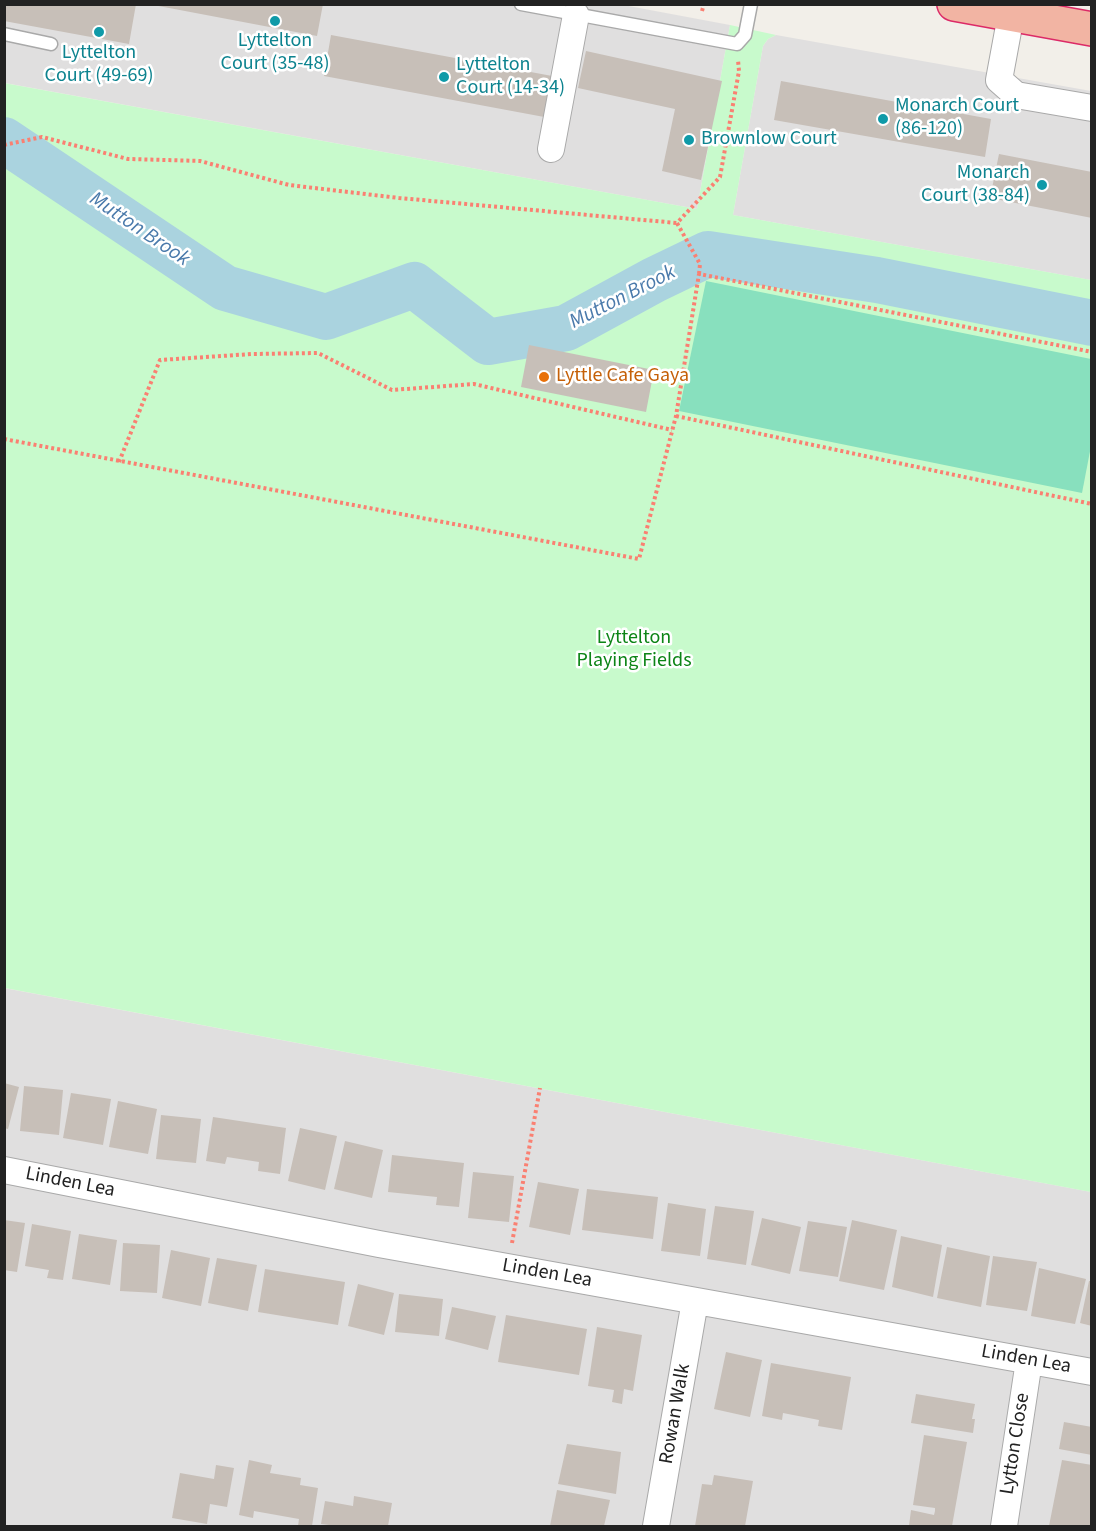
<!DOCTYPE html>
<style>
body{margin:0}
#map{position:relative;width:1096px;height:1531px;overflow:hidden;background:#f2efe9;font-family:"Source Sans 3",sans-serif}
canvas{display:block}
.frame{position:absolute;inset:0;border:6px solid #222;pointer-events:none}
</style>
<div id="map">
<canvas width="1096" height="1531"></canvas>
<div class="frame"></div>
</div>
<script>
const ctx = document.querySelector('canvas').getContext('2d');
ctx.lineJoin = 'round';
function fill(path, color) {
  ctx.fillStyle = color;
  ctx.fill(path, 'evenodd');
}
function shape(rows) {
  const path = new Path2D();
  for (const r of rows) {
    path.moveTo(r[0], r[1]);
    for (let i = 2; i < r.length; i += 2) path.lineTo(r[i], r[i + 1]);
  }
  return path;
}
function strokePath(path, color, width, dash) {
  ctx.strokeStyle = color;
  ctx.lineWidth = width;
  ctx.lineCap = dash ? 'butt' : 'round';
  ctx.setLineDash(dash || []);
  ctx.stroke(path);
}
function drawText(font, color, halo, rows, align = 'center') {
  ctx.font = font + ' "Source Sans 3",sans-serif';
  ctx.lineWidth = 5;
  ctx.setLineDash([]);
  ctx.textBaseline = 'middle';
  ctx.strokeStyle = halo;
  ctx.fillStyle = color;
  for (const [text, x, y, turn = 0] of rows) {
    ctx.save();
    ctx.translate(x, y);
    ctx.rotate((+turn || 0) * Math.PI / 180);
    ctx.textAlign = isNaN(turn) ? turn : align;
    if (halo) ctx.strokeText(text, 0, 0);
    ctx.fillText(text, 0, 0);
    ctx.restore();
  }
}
fill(shape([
 [618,4,730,25,697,209,5,83,4,5],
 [776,35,1091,91,1091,280,733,215,763,46,768,39],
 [4,988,1091,1192,1091,1526,5,1526]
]), '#e0dfdf');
fill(shape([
 [730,25,776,35,768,39,763,46,733,215,1091,280,1091,1192,5,988,4,83,697,209]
]), '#c8facc');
fill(shape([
 [706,281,1091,359,1091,446,1082,493,679,411]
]), '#88e0be');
strokePath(shape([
 [4,140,225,288,326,317,414,285,488,342,566,328,654,280,708,254,877,280,1092,323]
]), '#aad3df', 46);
fill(shape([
 [4,4,136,4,129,44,4,21],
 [148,4,323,4,317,36],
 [331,35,563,78,555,119,324,76],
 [586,51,722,81,701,180,662,171,675,109,578,88],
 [781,81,991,119,985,157,774,120],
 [999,154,1092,172,1092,218,990,198],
 [529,345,654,370,646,412,521,387],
 [4,1083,19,1087,8,1129,4,1128],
 [24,1086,63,1090,59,1135,20,1131],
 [71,1093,111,1099,103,1145,63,1138],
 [118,1101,157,1109,148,1154,109,1147],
 [161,1115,201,1119,196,1163,156,1159],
 [213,1117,286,1128,280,1174,258,1171,259,1162,227,1157,225,1164,206,1161],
 [300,1128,337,1136,325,1190,288,1181],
 [345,1141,383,1150,372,1198,334,1189],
 [392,1155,464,1163,459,1207,436,1205,437,1197,388,1192],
 [473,1172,514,1176,509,1222,468,1218],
 [538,1182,579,1189,570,1235,529,1227],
 [587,1189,658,1197,653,1239,582,1230],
 [668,1203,706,1209,700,1256,661,1251],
 [715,1206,754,1211,746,1265,707,1259],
 [762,1218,801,1227,790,1274,751,1265],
 [4,1220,25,1223,17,1272,4,1270],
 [852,1220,897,1230,884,1290,839,1281],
 [808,1221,847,1227,838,1277,799,1271],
 [32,1224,71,1231,63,1280,47,1278,49,1270,25,1266],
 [79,1234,117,1240,110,1285,72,1279],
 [901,1236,942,1245,933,1297,892,1287],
 [123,1243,160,1245,157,1293,120,1291],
 [947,1247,990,1256,981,1307,937,1298],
 [171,1250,210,1258,201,1306,162,1298],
 [993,1256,1037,1262,1027,1311,986,1305],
 [217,1258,257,1265,248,1311,208,1303],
 [1039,1268,1086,1279,1075,1324,1031,1316],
 [265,1269,345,1282,338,1325,258,1312],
 [1089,1281,1092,1281,1092,1326,1080,1323],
 [358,1284,394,1293,384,1335,348,1326],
 [399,1294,443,1299,439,1336,395,1332],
 [452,1307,496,1316,488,1350,445,1339],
 [506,1315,587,1329,579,1375,498,1362],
 [597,1327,642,1335,633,1391,624,1389,622,1404,612,1402,614,1390,588,1386],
 [726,1352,762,1360,750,1417,714,1409],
 [771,1363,851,1377,842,1430,818,1426,819,1420,783,1413,782,1420,762,1416],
 [916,1394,975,1404,972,1419,975,1419,973,1433,911,1423],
 [1064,1422,1092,1427,1092,1455,1059,1449],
 [924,1435,967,1442,952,1526,909,1526,911,1510,934,1515,935,1511,935,1508,913,1505],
 [567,1444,621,1452,616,1494,558,1484],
 [249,1460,272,1465,270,1473,301,1478,300,1485,318,1488,312,1526,298,1526,299,1519,254,1511,253,1518,239,1515],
 [1062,1460,1092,1465,1092,1526,1049,1526],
 [216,1465,234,1468,227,1507,210,1504,207,1524,172,1518,180,1473,214,1479],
 [714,1475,753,1481,745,1526,695,1526,702,1484,712,1485],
 [557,1490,610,1500,604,1526,550,1526],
 [354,1496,392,1503,388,1526,337,1526,321,1524,325,1501,353,1506]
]), '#c7bfb8');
const service = shape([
 [521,4,737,44,745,35,751,4],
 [4,34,51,44]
]);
const minor = shape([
 [1011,15,999,80,1016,95,1092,108],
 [551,149,576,15],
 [4,1170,379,1244,1092,1372],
 [656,1526,695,1301],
 [1004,1526,1029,1361]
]);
const trunk = shape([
 [954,4,1092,29]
]);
strokePath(service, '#a9a9a9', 15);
strokePath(minor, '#a9a9a9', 28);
strokePath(trunk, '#dc2a67', 36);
strokePath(shape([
 [702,11,704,4],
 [4,145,42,137,128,159,200,161,289,185,399,198,677,223],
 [699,274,700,264,677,223,720,177,739,71,738,60],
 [676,416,1092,504],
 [4,439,639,559,676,416,699,274,1092,352],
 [119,462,160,360,252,354,318,353,392,390,474,384,672,430],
 [512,1243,540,1088]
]), '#fa8072', 4, [3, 3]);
strokePath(service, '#fff', 12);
strokePath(minor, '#fff', 26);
strokePath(trunk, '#f2b4a3', 33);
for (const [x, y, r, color] of [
 [275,21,6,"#0f9aa8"],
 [99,32,6,"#0f9aa8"],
 [444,77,6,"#0f9aa8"],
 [883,119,6,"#0f9aa8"],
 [689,140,6,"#0f9aa8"],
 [1042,185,6,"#0f9aa8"],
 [544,377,6,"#e8710a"]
]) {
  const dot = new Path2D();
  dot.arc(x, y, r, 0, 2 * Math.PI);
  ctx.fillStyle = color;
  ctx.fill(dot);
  strokePath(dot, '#fff', 2);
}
drawText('20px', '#0d838f', '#fff', [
 ["Lyttelton",275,42,"center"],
 ["Court (35-48)",275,65,"center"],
 ["Lyttelton",99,54,"center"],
 ["Court (49-69)",99,77,"center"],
 ["Lyttelton",456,66],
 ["Court (14-34)",456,89],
 ["Monarch Court",895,107],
 ["(86-120)",895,130],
 ["Brownlow Court",701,140],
 ["Monarch",1030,174,"right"],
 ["Court (38-84)",1030,197,"right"]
], 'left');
drawText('20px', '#c56008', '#fff', [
 ["Lyttle Cafe Gaya",556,377]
], 'left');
drawText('20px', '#0c8416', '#fff', [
 ["Lyttelton",634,639],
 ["Playing Fields",634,662]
]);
drawText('20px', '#222', '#fff', [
 ["Linden Lea",70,1183,11],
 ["Linden Lea",547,1274,10],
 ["Linden Lea",1026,1360,10],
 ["Rowan Walk",676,1414,-80],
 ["Lytton Close",1016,1444,-81]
]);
drawText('italic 21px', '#4a7aab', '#fff', [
 ["Mutton Brook",139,230,34],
 ["Mutton Brook",623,298,-27]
]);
</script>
